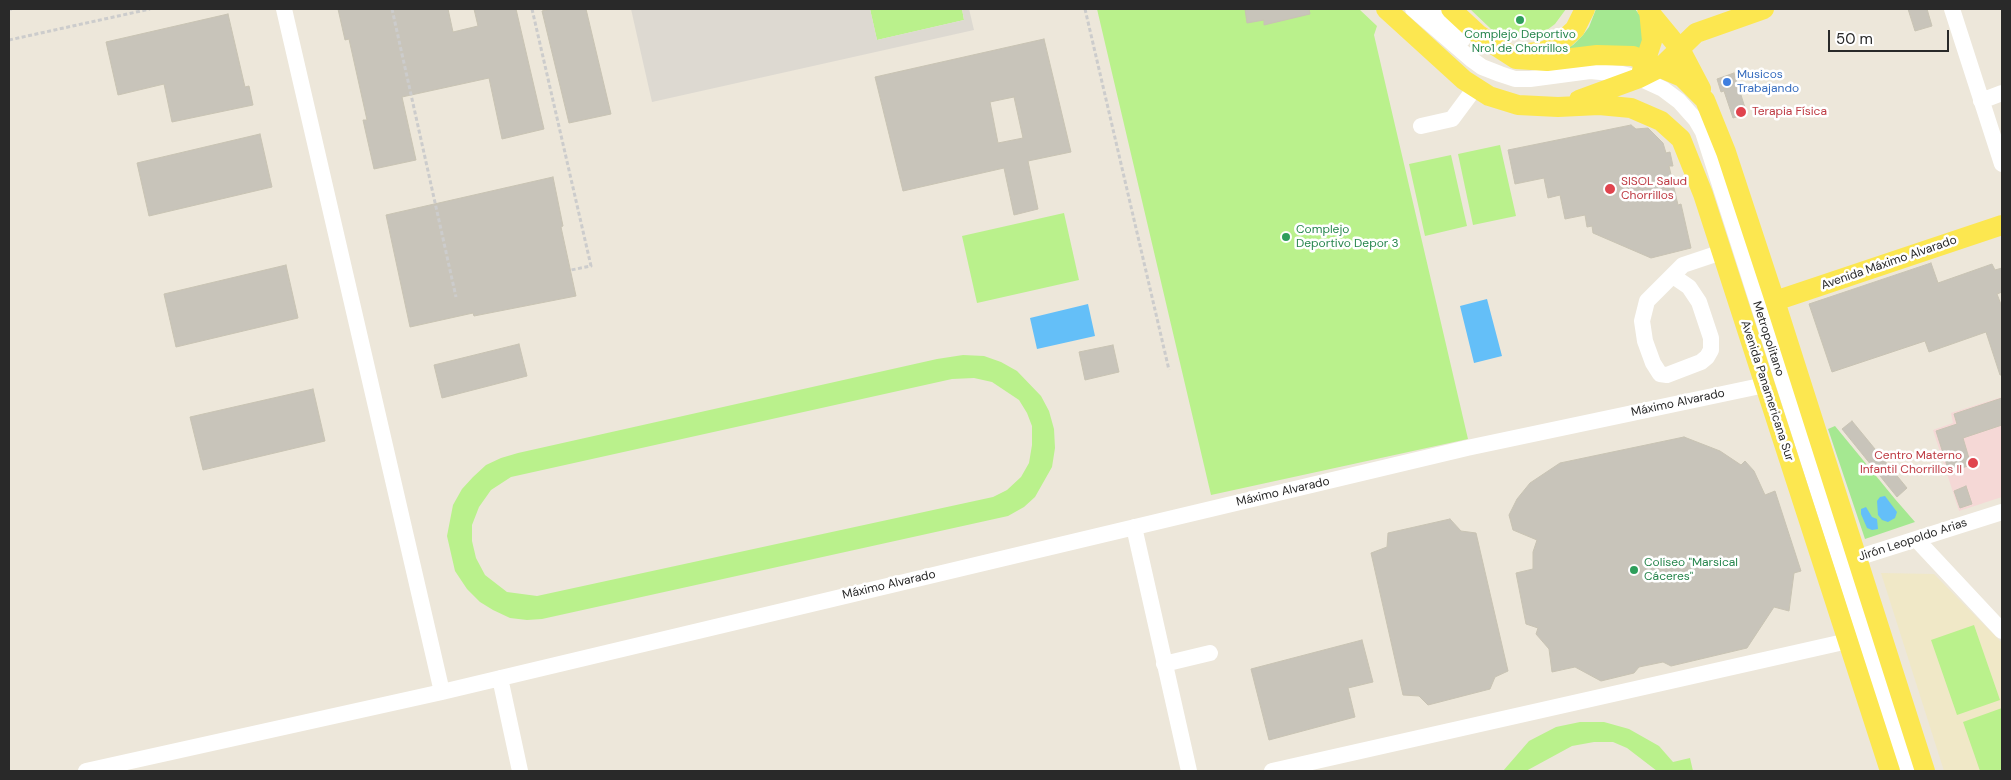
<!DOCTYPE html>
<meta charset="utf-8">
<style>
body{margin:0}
#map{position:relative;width:2011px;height:780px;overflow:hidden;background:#ede7da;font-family:"DM Sans",sans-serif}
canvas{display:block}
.frame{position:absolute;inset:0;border:10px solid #292929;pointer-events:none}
.scale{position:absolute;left:1828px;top:30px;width:121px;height:22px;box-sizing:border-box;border:2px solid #292929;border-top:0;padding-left:6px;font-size:15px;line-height:18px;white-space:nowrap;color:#292929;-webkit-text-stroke:4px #fff;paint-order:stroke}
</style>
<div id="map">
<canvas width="2011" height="780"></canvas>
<div class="frame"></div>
<div class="scale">50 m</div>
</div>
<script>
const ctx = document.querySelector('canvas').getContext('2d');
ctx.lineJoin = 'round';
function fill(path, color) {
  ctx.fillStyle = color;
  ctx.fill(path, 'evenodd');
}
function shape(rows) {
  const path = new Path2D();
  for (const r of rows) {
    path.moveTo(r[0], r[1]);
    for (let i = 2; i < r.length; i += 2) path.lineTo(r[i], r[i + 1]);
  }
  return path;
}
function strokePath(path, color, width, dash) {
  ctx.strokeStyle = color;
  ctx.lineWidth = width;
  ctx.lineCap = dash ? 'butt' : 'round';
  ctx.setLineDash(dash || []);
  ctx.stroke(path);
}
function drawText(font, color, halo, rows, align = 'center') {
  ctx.font = font + ' "DM Sans",sans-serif';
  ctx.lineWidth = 5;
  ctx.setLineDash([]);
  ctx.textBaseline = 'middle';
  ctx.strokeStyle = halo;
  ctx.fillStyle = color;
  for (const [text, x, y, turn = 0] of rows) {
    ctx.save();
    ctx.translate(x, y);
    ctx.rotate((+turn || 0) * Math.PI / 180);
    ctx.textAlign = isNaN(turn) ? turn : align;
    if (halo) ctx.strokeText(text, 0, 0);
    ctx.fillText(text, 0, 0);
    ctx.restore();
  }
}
fill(shape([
 [1881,573,1934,574,2002,643,2002,771,1944,771]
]), '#f0e8c7');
fill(shape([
 [2002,397,2002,497,1959,511,1933,430,1953,423,1951,413]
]), '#f5d8d6');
fill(shape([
 [1596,9,1635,9,1646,23,1644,51,1561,51,1573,45,1583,35,1589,27],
 [1835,426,1895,499,1915,522,1865,539,1828,429]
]), '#a5e891');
fill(shape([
 [870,9,962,9,964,20,877,40],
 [1097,9,1359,9,1377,26,1374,35,1468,439,1211,495],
 [1470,9,1566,9,1555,24,1547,30,1527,36,1504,34,1491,29],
 [1500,145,1516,216,1473,225,1458,154],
 [1451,155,1467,226,1425,236,1409,164],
 [1064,213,1079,280,977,303,962,236],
 [963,355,984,356,1001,362,1017,371,1041,396,1049,411,1054,429,1055,448,1052,467,1035,497,1024,507,1008,516,542,619,527,620,510,618,493,610,480,602,467,589,455,571,447,536,453,505,462,489,473,477,486,465,501,458,518,453,937,359],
 [974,378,992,382,1019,400,1027,413,1032,426,1032,445,1029,463,1021,477,1007,490,993,497,537,596,507,592,485,575,476,558,472,541,472,525,479,507,491,490,511,477,952,379],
 [1974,625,2000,700,1957,715,1931,640],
 [2002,708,2002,771,1980,771,1963,722],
 [1580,722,1604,722,1629,729,1659,746,1673,762,1690,758,1693,771,1657,771,1627,748,1613,742,1594,742,1572,746,1526,771,1503,771,1529,741,1556,727]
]), '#baf18c');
fill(shape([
 [631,9,870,9,877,40,964,20,962,9,969,9,974,30,652,102]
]), '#ddd9d1');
fill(shape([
 [1487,299,1502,356,1474,363,1460,306],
 [1088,304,1095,336,1037,349,1030,318],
 [1885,496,1897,512,1895,518,1888,522,1882,520,1878,515,1877,501,1880,497],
 [1866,507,1872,517,1877,519,1878,529,1872,530,1867,528,1861,514,1861,509]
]), '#64bff8');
const building = shape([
 [338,9,448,9,453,32,478,26,474,9,516,9,544,129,502,139,489,78,402,97,416,160,374,169,363,120,367,120,349,39,345,40,338,9],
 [550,9,586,9,611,114,569,123,542,11,550,9],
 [1245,9,1309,9,1310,14,1264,25,1264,20,1247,23,1245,9],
 [1908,9,1927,9,1932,26,1915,31,1908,9],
 [228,14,245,87,249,86,253,105,172,122,164,84,118,95,106,42,228,14],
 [1044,39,1071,152,1028,161,1038,209,1014,215,1004,168,903,191,875,77,1044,39],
 [1014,97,1023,138,998,143,990,102,1014,97],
 [1734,73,1747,114,1733,118,1724,91,1721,92,1717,79,1734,73],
 [1631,125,1636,129,1648,128,1663,143,1666,153,1670,152,1673,166,1669,166,1678,205,1681,204,1691,248,1651,258,1593,233,1592,226,1587,227,1585,215,1565,219,1560,195,1548,198,1544,178,1515,184,1508,150,1631,125],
 [260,134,272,187,149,216,137,163,260,134],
 [553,177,563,226,561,227,576,296,474,316,473,313,410,327,386,215,553,177],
 [1931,263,1938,283,1992,264,1995,270,2002,268,2002,292,1997,294,2002,307,2002,375,2000,375,1986,332,1929,352,1925,341,1832,372,1809,304,1931,263],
 [286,265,298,318,176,347,164,294,286,265],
 [519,344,527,376,442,398,434,365,519,344],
 [1113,345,1119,372,1085,380,1079,352,1113,345],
 [313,389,325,441,203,470,190,417,313,389],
 [2002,398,2002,425,1963,438,1971,465,1949,472,1936,431,1957,424,1954,414,2002,398],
 [1852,421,1907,488,1897,497,1842,429,1852,421],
 [1684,437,1720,451,1741,465,1745,461,1754,471,1765,495,1775,491,1801,571,1794,573,1789,611,1774,607,1747,648,1671,666,1663,662,1639,667,1634,673,1601,681,1575,667,1552,672,1549,649,1536,634,1538,628,1526,624,1516,573,1533,569,1533,552,1537,540,1513,530,1509,515,1517,499,1530,483,1560,463,1684,437],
 [1966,486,1972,504,1960,508,1954,491,1966,486],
 [1450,519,1461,531,1476,533,1508,671,1495,677,1490,689,1428,705,1419,696,1403,695,1371,553,1387,547,1388,533,1450,519],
 [1362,640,1373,682,1348,688,1355,717,1269,740,1251,669,1362,640]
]);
fill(building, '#c8c4ba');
strokePath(building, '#c8c3b3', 1);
strokePath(shape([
 [9,9,12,9],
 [392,9,456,297],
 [532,9,591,266,571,270],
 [1085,9,1169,370],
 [9,40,150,9]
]), '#ccc', 3, [4, 2.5]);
strokePath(shape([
 [284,9,442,692],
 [1413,9,1471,59,1482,67,1500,74,1515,79,1530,79,1590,71,1622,74,1639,78,1663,89,1679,101,1696,120,1703,132,1908,771],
 [1431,9,1463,39],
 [1952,9,2002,164],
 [1981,101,2002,93],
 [1421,126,1452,119,1475,88],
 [1673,276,1689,287,1699,302,1711,338,1711,350,1707,357,1701,362,1667,375,1660,374,1653,363,1645,341,1642,321,1647,301,1683,265,1722,252],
 [1134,527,1189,771],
 [1916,539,2002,631],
 [1847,561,2002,512],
 [1164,664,1210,653],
 [500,678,520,771],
 [86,771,442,692,1467,448,1765,385],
 [1272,771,1848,641]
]), '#fff', 16);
strokePath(shape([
 [1386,9,1464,80,1489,96,1518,105,1558,107,1599,105,1631,108,1661,121,1681,139,1703,194,1890,771],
 [1451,9,1479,35,1516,59,1547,61,1597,55,1633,56,1682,77,1705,100,1726,152,1775,301,1925,771],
 [1647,9,1680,49,1701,89],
 [1529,53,1545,51,1561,42,1575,29,1585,9],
 [1642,71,1652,41,1649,10],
 [1579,100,1639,78,1661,67,1696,33,1764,9],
 [1775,301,2002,225]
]), '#fce750', 20);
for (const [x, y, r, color] of [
 [1520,20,5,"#2e9e5b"],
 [1727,82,5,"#3f7fe0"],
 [1741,112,6,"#e0444e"],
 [1610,189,6,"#e0444e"],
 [1286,237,5,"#2e9e5b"],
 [1973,463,6,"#e0444e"],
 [1634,570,5,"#2e9e5b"]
]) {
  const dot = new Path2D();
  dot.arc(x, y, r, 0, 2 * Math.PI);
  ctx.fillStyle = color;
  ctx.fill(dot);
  strokePath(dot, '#fff', 2);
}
drawText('12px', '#27864d', '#fff', [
 ["Complejo Deportivo",1520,35,"center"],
 ["Nro1 de Chorrillos",1520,49,"center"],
 ["Complejo",1296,230],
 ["Deportivo Depor 3",1296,244],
 ["Coliseo \"Marsical",1644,563],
 ["Cáceres\"",1644,577]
], 'left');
drawText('12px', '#366cbe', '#fff', [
 ["Musicos",1737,75],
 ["Trabajando",1737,89]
], 'left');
drawText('12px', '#be3a42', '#fff', [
 ["Terapia Física",1752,112],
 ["SISOL Salud",1621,182],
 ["Chorrillos",1621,196],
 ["Centro Materno",1962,456,"right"],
 ["Infantil Chorrillos II",1962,470,"right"]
], 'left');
drawText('12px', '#292929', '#fff', [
 ["Avenida Máximo Alvarado",1889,263,-19],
 ["Metropolitano",1768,339,72],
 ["Avenida Panamericana Sur",1767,391,72],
 ["Máximo Alvarado",1678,403,-12],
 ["Máximo Alvarado",1283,492,-13],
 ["Jirón Leopoldo Arias",1913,540,-18],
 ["Máximo Alvarado",889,585,-13]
]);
</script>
